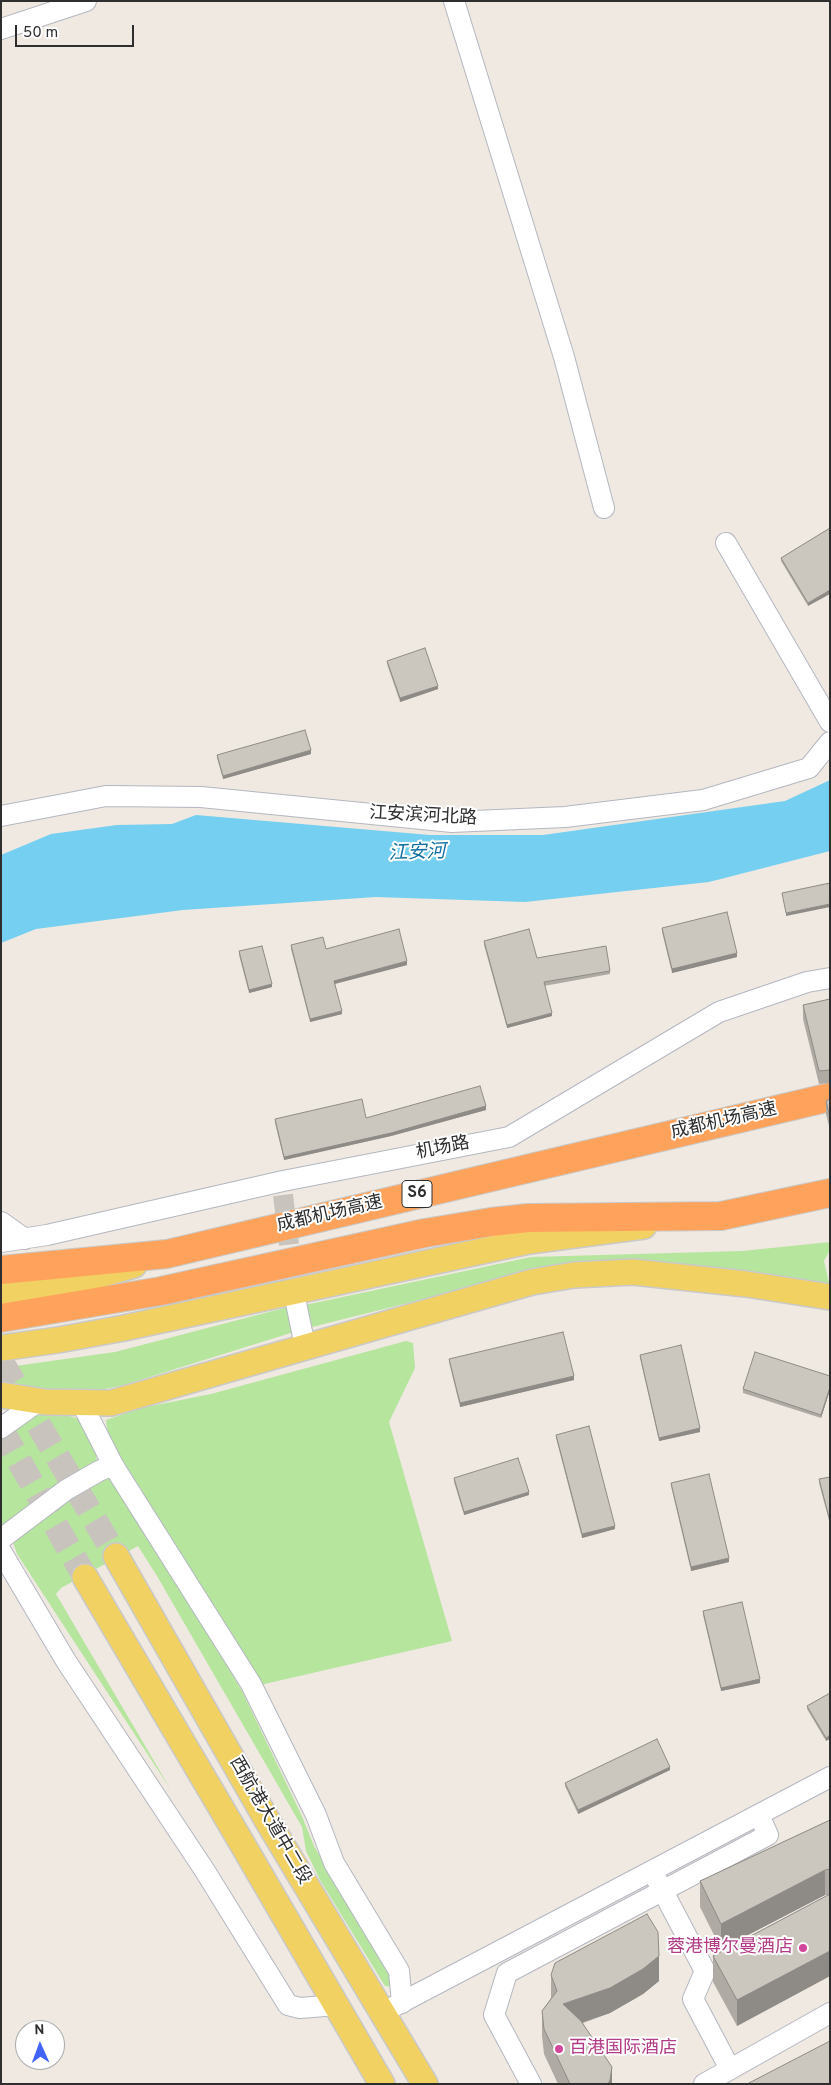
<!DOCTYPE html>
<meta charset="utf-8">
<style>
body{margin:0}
#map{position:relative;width:831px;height:2085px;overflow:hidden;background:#efe9e1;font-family:Overpass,sans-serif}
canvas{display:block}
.frame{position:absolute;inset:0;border:2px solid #2e2e2e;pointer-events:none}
.north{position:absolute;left:15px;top:2020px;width:50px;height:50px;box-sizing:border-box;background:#fff;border:1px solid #ababab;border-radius:50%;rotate:358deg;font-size:14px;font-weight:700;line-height:20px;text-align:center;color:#2e2e2e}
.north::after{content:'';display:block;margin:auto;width:18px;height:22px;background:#4264fb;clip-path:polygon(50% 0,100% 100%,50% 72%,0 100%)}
.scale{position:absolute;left:15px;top:25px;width:119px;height:22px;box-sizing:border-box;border:2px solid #2e2e2e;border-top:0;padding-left:6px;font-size:15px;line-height:18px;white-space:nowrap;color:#2e2e2e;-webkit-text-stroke:4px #fff;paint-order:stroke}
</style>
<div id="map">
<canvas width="831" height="2085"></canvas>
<div class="frame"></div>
<div class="north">N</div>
<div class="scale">50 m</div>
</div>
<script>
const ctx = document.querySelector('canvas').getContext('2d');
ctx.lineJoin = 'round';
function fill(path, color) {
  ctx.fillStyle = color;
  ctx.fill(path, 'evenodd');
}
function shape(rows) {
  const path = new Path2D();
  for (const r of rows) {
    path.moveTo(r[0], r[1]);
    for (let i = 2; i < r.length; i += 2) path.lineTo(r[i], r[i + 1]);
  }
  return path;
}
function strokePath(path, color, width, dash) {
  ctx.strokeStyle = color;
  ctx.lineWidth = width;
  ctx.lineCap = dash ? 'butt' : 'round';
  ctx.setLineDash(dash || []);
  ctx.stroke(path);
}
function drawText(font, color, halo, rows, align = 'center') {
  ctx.font = font + ' Overpass,"Noto Sans SC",sans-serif';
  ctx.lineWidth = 4;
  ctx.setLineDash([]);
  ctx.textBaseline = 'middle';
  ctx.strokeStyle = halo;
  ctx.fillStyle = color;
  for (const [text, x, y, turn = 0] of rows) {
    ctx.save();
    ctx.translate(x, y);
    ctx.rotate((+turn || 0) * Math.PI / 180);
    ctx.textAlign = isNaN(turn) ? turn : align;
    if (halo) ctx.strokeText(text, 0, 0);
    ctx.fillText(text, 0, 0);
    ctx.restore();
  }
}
fill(shape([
 [830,1242,830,1250,824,1261,830,1287,556,1266,312,1327,305,1305,531,1257,742,1251],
 [288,1307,294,1332,124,1385,91,1392,1,1388,1,1368,115,1352],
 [406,1341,413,1343,415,1368,389,1422,452,1641,260,1685,108,1436,106,1420,141,1408,211,1394],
 [44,1414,65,1415,80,1419,96,1453,97,1462,11,1527,1,1525,1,1433,25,1418],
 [107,1476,161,1555,242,1691,301,1814,314,1846,391,1978,392,1987,385,1986,320,1880,306,1851,302,1827,157,1576,138,1546,61,1588,56,1594,171,1790,17,1554,12,1539,37,1515]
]), '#b6e59e');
fill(shape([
 [830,780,830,851,709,882,525,902,376,897,183,910,36,929,1,943,1,855,51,834,117,825,172,824,196,815,430,835,543,835,785,801]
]), '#75cff0');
strokePath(shape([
 [283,1195,296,1303]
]), '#c8c4bd', 20, [20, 10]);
strokePath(shape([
 [1,1361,116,1556],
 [1,1429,85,1577]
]), '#c8c4bd', 25, [25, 12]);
const minor = shape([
 [454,1,564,357,604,508],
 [1,29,86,1],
 [726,543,830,722],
 [1,816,106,796,201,797,452,822,565,817,703,800,809,768,830,742],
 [1,1222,25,1239],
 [1,1242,47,1235,283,1181,509,1137,719,1012,807,982,830,978],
 [296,1303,305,1346],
 [81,1402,113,1465,251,1684,316,1815,334,1863,399,1971,402,2003],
 [1,1428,39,1401],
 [1,1539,66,1490,99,1471,113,1465],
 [1,1551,66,1661,205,1871,288,2005,300,2008,337,2005],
 [657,1880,705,1971,693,1999,730,2069],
 [391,2008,830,1777],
 [531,2084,494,2015,507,1973,768,1835,759,1815],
 [704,2084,830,2013]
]);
const major = shape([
 [1,1292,49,1285,96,1276,134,1265],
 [1,1348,58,1340,124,1328,529,1241,644,1226],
 [1,1395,45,1402,111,1403,532,1282,574,1275,633,1272,746,1284,830,1297],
 [116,1556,267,1820,425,2084],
 [85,1577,240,1840,382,2084]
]);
const highway = shape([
 [1,1270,167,1254,830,1097],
 [1,1318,161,1291,425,1233,491,1222,528,1218,721,1216,830,1193]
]);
strokePath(minor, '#b4b7c1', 22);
strokePath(major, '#c9c9c9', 28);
strokePath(highway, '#c9c9c9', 30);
strokePath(minor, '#fff', 20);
strokePath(major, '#f2d163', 25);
strokePath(highway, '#ffa35c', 28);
fill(shape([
 [830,528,808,606,781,561,781,558],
 [387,661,438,689,400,702,387,664],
 [311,754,223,779,217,758,217,755],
 [662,928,737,957,672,973,662,932],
 [484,941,537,958,610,971,610,974,544,986,552,1016,507,1028,484,945],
 [291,945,326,949,407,965,335,984,342,1014,310,1022,291,949],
 [239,951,272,987,249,993,239,955],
 [830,999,830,1083,819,1084,803,1019,803,1005],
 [830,1099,830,1130,826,1114,826,1101],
 [486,1110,391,1136,284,1160,275,1123,275,1119,366,1118],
 [640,1355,700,1432,659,1441,640,1358],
 [449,1359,574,1380,460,1407,449,1362],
 [830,1376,830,1390,821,1418,743,1393,743,1389],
 [556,1435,615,1529,582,1538,556,1438],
 [830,1477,830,1524,819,1483,819,1479],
 [454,1478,529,1495,464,1515,454,1482],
 [671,1483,729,1562,691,1571,671,1486],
 [703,1611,760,1683,721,1691,703,1615],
 [830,1693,826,1741,807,1709,807,1706],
 [670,1770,578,1814,565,1786,565,1783],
 [830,1820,830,1976,737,2026,713,1982,713,1956,829,1895,825,1895,721,1949,700,1907,700,1881],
 [551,1975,659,1981,643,1994,610,2013,583,2023,612,2084,558,2084,544,2054,542,2036,542,2011,551,1998]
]), '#afaba4');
fill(shape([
 [830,590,830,594,808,606,808,603],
 [438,686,438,689,400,702,400,698],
 [311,750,311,754,223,779,223,776],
 [830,904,830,907,786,916,786,913],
 [737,953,737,957,672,973,672,969],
 [407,961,407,965,334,984,334,981],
 [272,984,272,987,249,993,249,990],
 [342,1011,342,1014,310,1022,310,1019],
 [552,1013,552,1016,507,1028,507,1025],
 [486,1106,486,1110,391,1136,284,1160,284,1157],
 [574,1376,574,1380,460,1407,460,1403],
 [830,1387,830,1390,821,1418,821,1415],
 [700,1428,700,1432,659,1441,659,1438],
 [529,1492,529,1495,464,1515,464,1512],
 [615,1526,615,1529,582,1538,582,1534],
 [729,1558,729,1562,691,1571,691,1567],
 [760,1679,760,1683,721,1691,721,1688],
 [830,1735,830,1739,826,1741,826,1738],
 [670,1767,670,1770,578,1814,578,1810],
 [825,1870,825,1895,721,1949,721,1924],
 [830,1951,830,1976,737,2026,737,2000],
 [659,1956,659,1981,643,1994,610,2013,563,2029,563,2004],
 [612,2067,612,2084,608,2084]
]), '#8e8b86');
const building = shape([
 [830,528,830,590,808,603,781,558,830,528],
 [425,648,438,686,400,698,387,661,425,648],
 [305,730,311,750,223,776,217,755,305,730],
 [830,883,830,904,786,913,782,893,830,883],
 [727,912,737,953,672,969,662,928,727,912],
 [399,929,407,961,334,981,342,1011,310,1019,291,945,323,937,326,949,399,929],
 [529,929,537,958,606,946,610,971,544,982,552,1013,507,1025,484,941,529,929],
 [262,946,272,984,249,990,239,951,262,946],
 [830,999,830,1070,819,1071,803,1005,830,999],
 [480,1086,486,1106,391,1133,284,1157,275,1119,362,1099,366,1118,480,1086],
 [830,1099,830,1117,826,1101,830,1099],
 [563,1332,574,1376,460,1403,449,1359,563,1332],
 [681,1345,700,1428,659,1438,640,1355,681,1345],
 [755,1352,830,1376,830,1387,821,1415,743,1389,755,1352],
 [589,1426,615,1526,582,1534,556,1435,589,1426],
 [518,1458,529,1492,464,1512,454,1478,518,1458],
 [709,1474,729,1558,691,1567,671,1483,709,1474],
 [830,1477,830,1521,819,1479,830,1477],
 [742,1602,760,1679,721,1688,703,1611,742,1602],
 [830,1693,830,1735,826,1738,807,1706,830,1693],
 [657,1739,670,1767,578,1810,565,1783,657,1739],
 [830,1820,830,1869,825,1870,721,1924,700,1881,830,1820],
 [830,1894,830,1951,737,2000,713,1956,830,1894],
 [647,1914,658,1932,659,1956,643,1969,610,1988,563,2004,581,2021,612,2067,610,2080,608,2084,570,2084,544,2029,542,2011,557,1991,551,1975,555,1963,647,1914],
 [830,2041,830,2084,747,2084,830,2041]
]);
fill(building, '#cbc7bf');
strokePath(building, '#8e8b86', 1);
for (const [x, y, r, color] of [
 [803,1948,5,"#d1479c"],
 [559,2049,5,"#d1479c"]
]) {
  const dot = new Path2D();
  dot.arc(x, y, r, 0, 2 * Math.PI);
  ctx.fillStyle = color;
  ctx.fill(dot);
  strokePath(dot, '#fff', 2);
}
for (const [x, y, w] of [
 [417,1194,30]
]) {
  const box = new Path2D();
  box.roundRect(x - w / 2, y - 13.5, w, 27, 4);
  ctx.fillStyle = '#fff';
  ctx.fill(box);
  strokePath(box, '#2e2e2e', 1);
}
drawText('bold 16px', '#2e2e2e', null, [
 ["S6",417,1194]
]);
drawText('18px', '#2e2e2e', '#fff', [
 ["江安滨河北路",423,817,3],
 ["成都机场高速",724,1122,-13],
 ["机场路",443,1149,-11],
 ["成都机场高速",330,1215,-13],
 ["西航港大道中二段",269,1821,60]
]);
drawText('18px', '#b23c85', '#fff', [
 ["蓉港博尔曼酒店",793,1948],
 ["百港国际酒店",569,2049,"left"]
], 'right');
drawText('italic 19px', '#0d6fa3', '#fff', [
 ["江安河",417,854,-2]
]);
</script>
